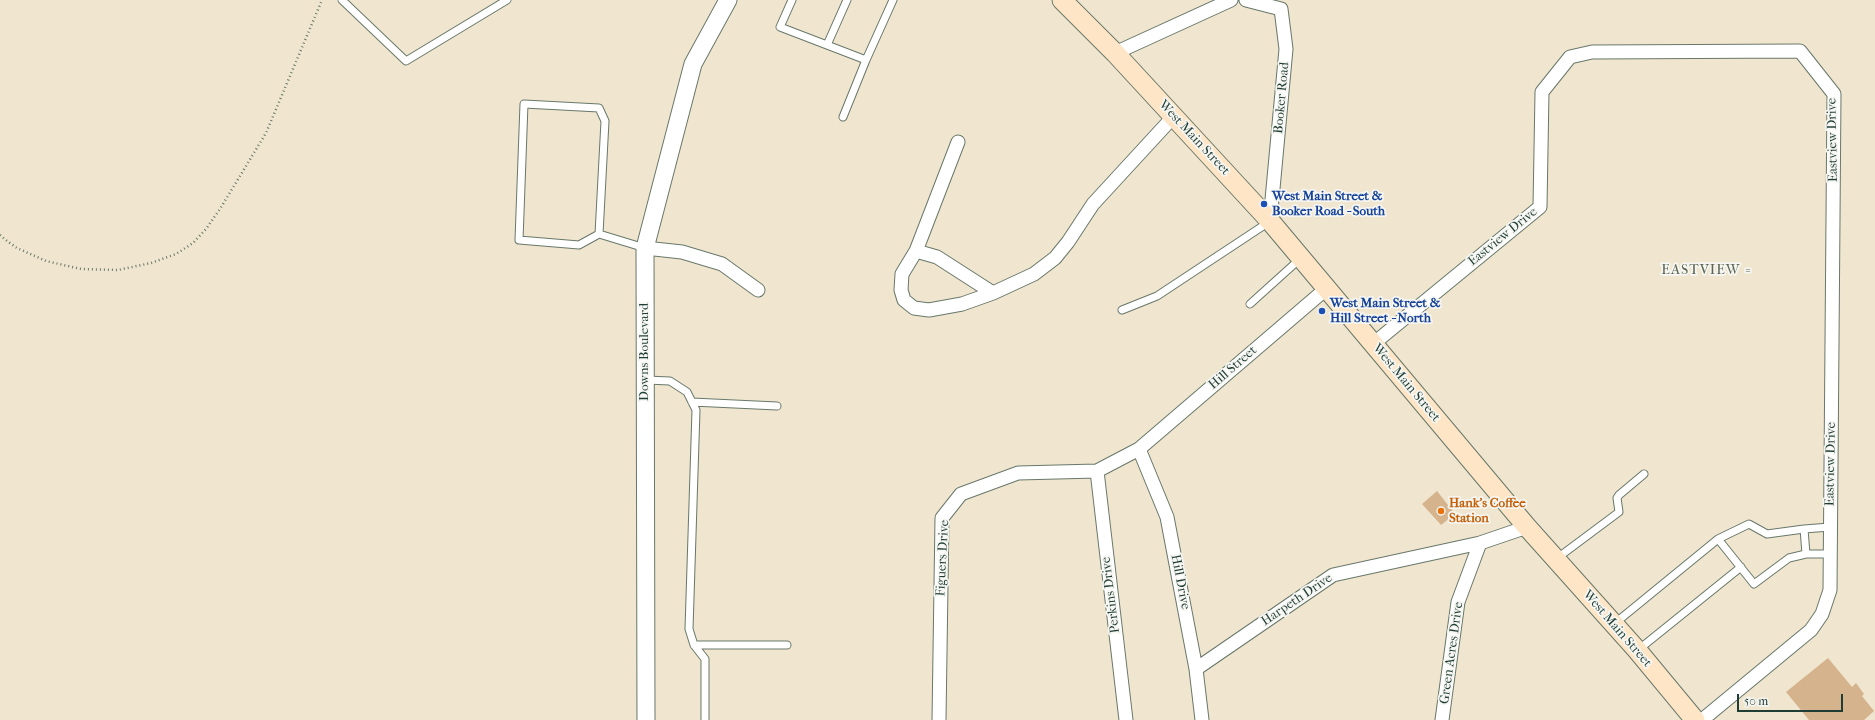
<!DOCTYPE html>
<style>
body{margin:0}
#map{position:relative;width:1875px;height:720px;overflow:hidden;background:#f0e5ce;font-family:"IM FELL French Canon",serif}
canvas{display:block}
.scale{position:absolute;left:1737px;top:694px;width:106px;height:18px;box-sizing:border-box;border:2px solid #1f3d34;border-top:0;padding-left:5px;font-size:12px;line-height:14px;white-space:nowrap;color:#1f3d34;-webkit-text-stroke:3px #f6f6f2;paint-order:stroke}
</style>
<div id="map">
<canvas width="1875" height="720"></canvas>
<div class="scale">50 m</div>
</div>
<script>
const ctx = document.querySelector('canvas').getContext('2d');
ctx.lineJoin = 'round';
function fill(path, color) {
  ctx.fillStyle = color;
  ctx.fill(path, 'evenodd');
}
function shape(rows) {
  const path = new Path2D();
  for (const r of rows) {
    path.moveTo(r[0], r[1]);
    for (let i = 2; i < r.length; i += 2) path.lineTo(r[i], r[i + 1]);
  }
  return path;
}
function strokePath(path, color, width, dash) {
  ctx.strokeStyle = color;
  ctx.lineWidth = width;
  ctx.lineCap = dash ? 'butt' : 'round';
  ctx.setLineDash(dash || []);
  ctx.stroke(path);
}
function drawText(font, color, halo, rows, align = 'center') {
  ctx.font = font + ' "IM FELL French Canon",serif';
  ctx.lineWidth = 3.5;
  ctx.setLineDash([]);
  ctx.textBaseline = 'middle';
  ctx.strokeStyle = halo;
  ctx.fillStyle = color;
  for (const [text, x, y, turn = 0] of rows) {
    ctx.save();
    ctx.translate(x, y);
    ctx.rotate((+turn || 0) * Math.PI / 180);
    ctx.textAlign = isNaN(turn) ? turn : align;
    if (halo) ctx.strokeText(text, 0, 0);
    ctx.fillText(text, 0, 0);
    ctx.restore();
  }
}
fill(shape([
 [1437,491,1455,514,1441,525,1422,504],
 [1828,658,1852,687,1856,683,1864,694,1862,696,1874,711,1864,720,1809,720,1786,692]
]), '#d4b38d');
const service = shape([
 [342,0,406,61,507,0],
 [792,0,780,27,866,60,893,0],
 [827,45,847,0],
 [843,117,866,60],
 [599,234,579,245,519,240,524,104,599,108,605,121,599,234,645,248],
 [1250,304,1301,258],
 [1122,310,1157,296,1269,222],
 [646,380,670,381,687,392,696,410,689,629,694,645,705,659,705,720],
 [692,402,777,406],
 [1718,539,1749,524,1767,534,1804,529],
 [1830,554,1806,554,1804,529,1830,527],
 [1556,559,1619,512,1617,498,1619,495,1644,474],
 [1614,624,1718,539,1754,584,1789,558,1806,554],
 [694,645,787,645],
 [1638,650,1741,567]
]);
const minor = shape([
 [1246,0,1281,9,1286,49,1270,221],
 [1115,53,1231,0],
 [958,142,916,251,902,274,901,290,904,300,914,308,929,310,962,304,993,293,1034,274,1055,258,1068,242,1093,204,1174,116],
 [645,248,682,252,722,264,758,290],
 [916,251,937,257,993,293],
 [1373,344,1540,207,1542,92,1570,57,1592,52,1800,51,1834,94,1830,590,1822,614,1811,630,1702,720],
 [1139,449,1167,517,1196,669,1202,720],
 [1097,471,1126,720],
 [1196,669,1333,575,1480,543],
 [939,720,942,518,961,494,1018,473,1097,471,1139,449,1327,288],
 [1442,720,1458,602,1480,543,1527,527]
]);
const tertiary = shape([
 [646,720,645,248,693,64,728,0]
]);
const secondary = shape([
 [1062,0,1115,53,1270,221,1527,527,1637,650,1695,720]
]);
strokePath(service, '#68786a', 9);
strokePath(minor, '#68786a', 15);
strokePath(tertiary, '#68786a', 19);
strokePath(secondary, '#68786a', 21);
strokePath(shape([
 [0,235,7,241,17,248,46,261,81,269,118,270,151,263,176,254,193,243,206,229,220,209,266,133,322,0]
]), '#68786a', 2.5, [1, 3]);
strokePath(service, '#fff', 7);
strokePath(minor, '#fff', 13);
strokePath(tertiary, '#fff', 17);
strokePath(secondary, '#fde5c5', 19);
for (const [x, y, r, color] of [
 [1264,204,4,"#1a4fb4"],
 [1322,311,4,"#1a4fb4"],
 [1441,511,4,"#e8710a"]
]) {
  const dot = new Path2D();
  dot.arc(x, y, r, 0, 2 * Math.PI);
  ctx.fillStyle = color;
  ctx.fill(dot);
  strokePath(dot, '#f6f6f2', 1.5);
}
drawText('13px', '#1f3d34', '#f6f6f2', [
 ["Booker Road",1282,98,-85],
 ["West Main Street",1194,138,47],
 ["Eastview Drive",1833,140,-91],
 ["Eastview Drive",1503,237,-39],
 ["Downs Boulevard",645,352,-90],
 ["Hill Street",1233,368,-41],
 ["West Main Street",1406,383,50],
 ["Eastview Drive",1831,464,-89],
 ["Figuers Drive",943,558,-87],
 ["Hill Drive",1180,582,79],
 ["Perkins Drive",1111,595,-97],
 ["Harpeth Drive",1297,600,-34],
 ["West Main Street",1617,629,49],
 ["Green Acres Drive",1452,653,-82]
]);
drawText('bold 13px', '#164399', '#f6f6f2', [
 ["West Main Street &",1272,197],
 ["Booker Road - South",1272,212],
 ["West Main Street &",1330,304],
 ["Hill Street - North",1330,319]
], 'left');
drawText('bold 13px', '#c56008', '#f6f6f2', [
 ["Hank's Coffee",1449,504],
 ["Station",1449,519]
], 'left');
ctx.letterSpacing = '1px';
drawText('14px', '#5e6653', '#f6f6f2', [
 ["EASTVIEW =",1707,271]
]);
ctx.letterSpacing = '0px';
</script>
